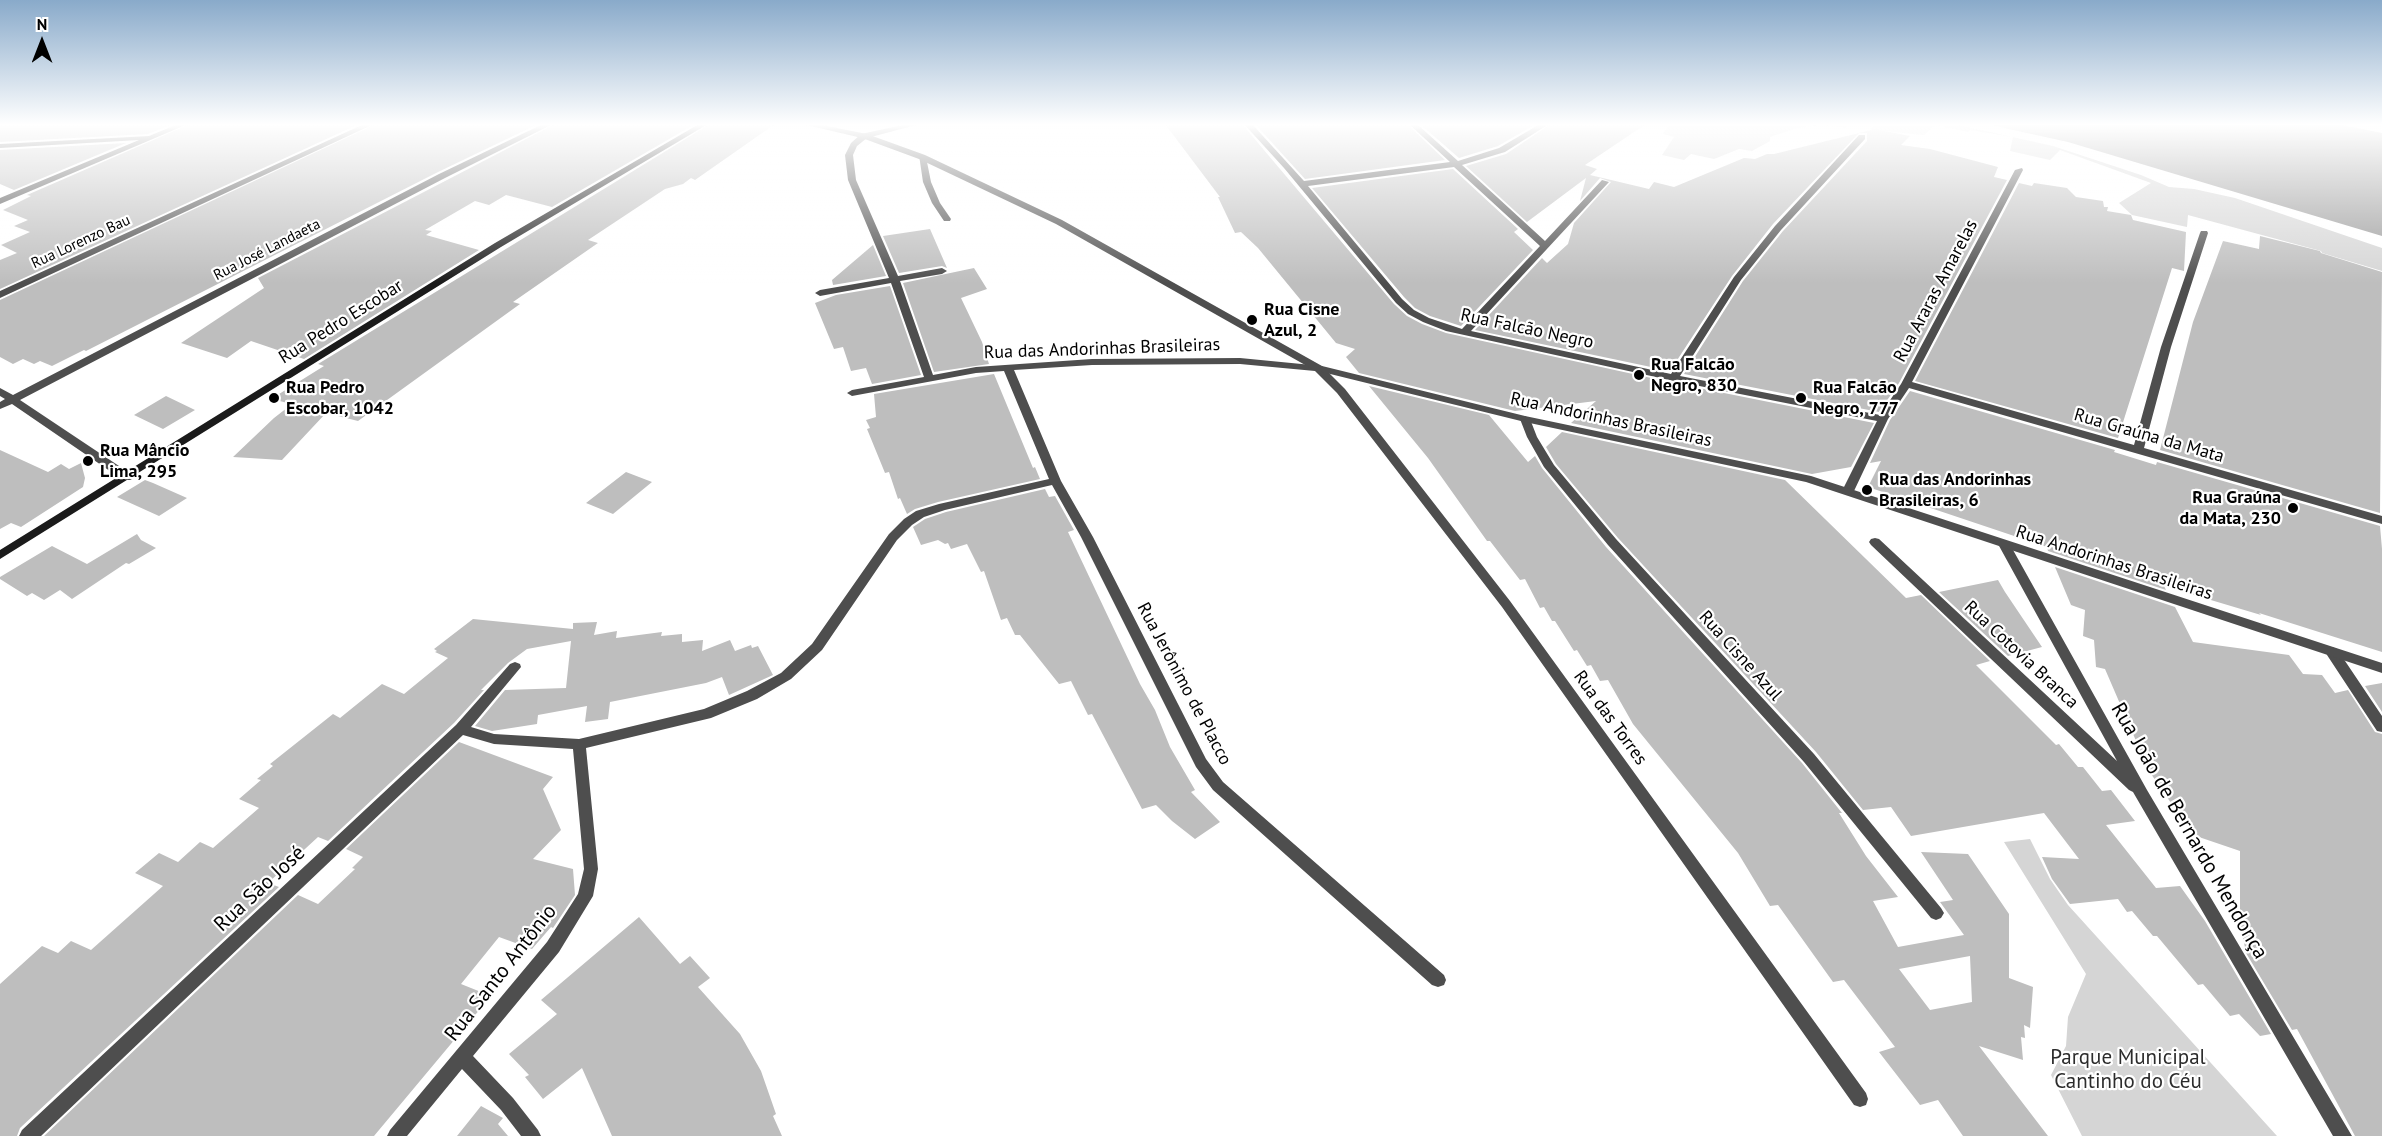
<!DOCTYPE html>
<meta charset="utf-8">
<style>
body{margin:0}
#map{position:relative;width:2382px;height:1136px;overflow:hidden;background:#fff;font-family:"PT Sans",sans-serif}
canvas{display:block}
.north{position:absolute;left:12px;top:12px;width:60px;height:60px;-webkit-text-stroke:4px #fff;paint-order:stroke;rotate:0deg;font-size:16px;font-weight:700;line-height:24px;text-align:center;color:#000}
.north::after{content:'';display:block;margin:auto;width:21px;height:27px;background:#000;clip-path:polygon(50% 0,100% 100%,50% 72%,0 100%)}
</style>
<div id="map">
<canvas width="2382" height="1136"></canvas>
<div class="north">N</div>
</div>
<script>
const ctx = document.querySelector('canvas').getContext('2d');
ctx.lineJoin = 'round';
function fill(path, color) {
  ctx.fillStyle = color;
  ctx.fill(path, 'evenodd');
}
function shape(rows) {
  const path = new Path2D();
  for (const r of rows) {
    path.moveTo(r[0], r[1]);
    for (let i = 2; i < r.length; i += 2) path.lineTo(r[i], r[i + 1]);
  }
  return path;
}
function strokePath(path, color, width, dash) {
  ctx.strokeStyle = color;
  ctx.lineWidth = width;
  ctx.lineCap = dash ? 'butt' : 'round';
  ctx.setLineDash(dash || []);
  ctx.stroke(path);
}
function drawText(font, color, halo, rows, align = 'center') {
  ctx.font = font + ' "PT Sans",sans-serif';
  ctx.lineWidth = 4.5;
  ctx.setLineDash([]);
  ctx.textBaseline = 'middle';
  ctx.strokeStyle = halo;
  ctx.fillStyle = color;
  for (const [text, x, y, turn = 0] of rows) {
    ctx.save();
    ctx.translate(x, y);
    ctx.rotate((+turn || 0) * Math.PI / 180);
    ctx.textAlign = isNaN(turn) ? turn : align;
    if (halo) ctx.strokeText(text, 0, 0);
    ctx.fillText(text, 0, 0);
    ctx.restore();
  }
}
fill(shape([
 [1669,124,1847,124,1846,128,1821,125,1797,128,1770,137,1770,141,1752,151,1739,149,1714,159,1691,154,1684,160,1662,155,1674,137,1663,134],
 [1873,124,1954,124,2053,146,2141,175,2169,187,2194,189,2235,198,2382,248,2382,271,2322,253,2321,251,2188,215,2187,227,2132,215,2119,203,2151,183,2060,150,2050,160,2010,151,2013,137,1970,130,1968,132,1936,125,1924,135,1871,130],
 [2030,839,2050,879,2068,905,2277,1136,2082,1136,2051,1075,2066,1046,2068,1017,2086,974,2004,842]
]), '#d5d5d5');
fill(shape([
 [1986,124,2337,124,2382,133,2382,236,2068,142]
]), '#9c9c9c');
fill(shape([
 [0,124,173,124,148,134,0,142],
 [190,124,359,124,0,289,0,260,17,253,1,245,30,232,14,226,28,220,3,210,31,196,27,195],
 [376,124,538,124,438,172,86,351,84,350,52,366,40,361,34,364,23,359,13,364,0,357,0,300],
 [555,124,695,124,552,207,506,195,489,205,475,201,425,230,432,231,426,235,479,250,304,359,251,341,227,358,181,343,264,288,258,278],
 [710,124,775,124,695,180,691,178,683,184,665,189,588,240,598,243,513,302,520,304,358,421,326,413,282,460,233,457,274,418,292,404,271,399,324,366,318,364],
 [1165,124,1242,124,1394,304,1407,316,1422,324,1446,333,1674,383,1874,423,1851,467,1812,474,1571,423,1596,401,1515,411,1359,373,1346,357,1355,349,1336,343,1258,248,1241,232,1235,233,1218,197,1220,197],
 [1255,124,1407,124,1445,160,1305,179],
 [1420,124,1536,124,1498,146,1459,158],
 [1551,124,1646,124,1585,165,1597,169,1590,175,1649,189,1654,182,1674,187,1744,158,1755,159,1767,154,1774,154,1859,133,1773,224,1732,276,1670,371,1475,330,1542,258,1547,263,1568,244,1574,223,1611,182,1600,178,1580,201,1586,178,1527,222,1466,166,1506,154],
 [1875,129,1910,136,1901,145,1930,149,1998,167,1994,177,2007,180,1899,383,1879,412,1684,374,1743,281,1783,231,1867,141,1867,133,1859,133],
 [126,143,14,190,0,184,0,150],
 [1453,169,1518,229,1514,232,1533,250,1461,326,1430,316,1415,308,1404,297,1312,188],
 [2019,183,2032,186,2034,183,2067,188,2076,197,2103,201,2104,207,2108,207,2107,211,2131,215,2133,220,2186,232,2184,271,2172,268,2118,438,1915,381],
 [930,229,947,268,942,266,899,273,883,236],
 [2260,236,2320,251,2321,253,2382,272,2380,513,2160,450,2193,322,2223,241,2259,249],
 [873,245,886,276,833,285,832,280],
 [974,268,987,289,961,298,982,342,989,364,934,372,903,283],
 [890,286,921,375,872,384,866,368,851,371,843,347,834,349,815,303,836,295],
 [994,374,1033,468,1035,467,1040,479,938,502,915,509,907,514,900,498,898,499,889,472,885,473,867,429,870,428,866,420,876,417,874,394],
 [1369,386,1489,415,1528,462,1535,456,1542,468,1606,547,1802,763,1842,813,1839,813,1866,856,1898,897,1873,901,1898,947,1964,935,1940,902,1953,900,1921,852,1968,854,2009,914,2009,978,2033,987,2030,1028,2024,1025,2025,1038,2021,1037,2023,1060,1979,1046,2048,1136,1963,1136,1938,1100,1920,1105,1879,1052,1895,1047,1844,980,1833,982,1778,905,1770,906,1738,853,1633,724,1608,680,1600,681,1591,665,1587,666,1577,650,1574,651,1555,621,1552,621,1544,607,1540,608,1525,579,1520,580,1490,541,1487,541,1428,458],
 [1970,956,1972,1002,1930,1010,1899,969],
 [1910,391,2115,450,2114,452,2156,465,2157,462,2380,526,2382,549,2382,652,2259,613,2261,615,2164,586,2166,590,2048,551,2047,547,1868,487,1881,461,1870,463,1890,420],
 [166,396,195,410,163,429,134,415],
 [1562,432,1785,480,1906,598,1921,595,1990,661,1976,665,2056,745,2059,744,2078,767,2083,767,2102,791,2111,790,2135,821,2106,825,2156,888,2180,886,2205,921,2271,1034,2260,1036,2239,1014,2230,1016,2203,984,2198,985,2157,936,2153,936,2132,911,2127,912,2118,899,2070,904,2052,879,2042,857,2079,859,2044,813,1911,836,1891,807,1863,810,1816,752,1618,538,1556,464,1546,447],
 [0,450,48,472,61,464,69,469,81,463,85,478,83,487,21,527,11,523,0,529],
 [626,472,652,482,613,514,586,503],
 [145,480,153,483,187,498,159,516,117,497],
 [1045,489,1049,497,1055,496,1074,530,1068,532,1140,684,1155,710,1170,747,1195,790,1191,792,1220,822,1195,839,1172,821,1156,805,1142,809,1092,714,1088,715,1071,681,1059,684,1020,635,1015,635,1007,618,1001,620,984,571,981,572,967,544,951,549,948,543,945,544,938,540,921,545,913,527,925,519,946,512],
 [137,534,141,540,156,548,129,564,126,563,72,599,60,590,44,600,32,593,27,596,0,579,0,577,52,546,87,564],
 [2055,567,2175,607,2193,642,2289,655,2303,674,2322,675,2335,693,2348,690,2375,732,2382,734,2382,1136,2355,1136,2297,1029,2292,1030,2246,953,2240,922,2240,851,2193,835,2149,771,2105,669,2096,667,2094,640,2083,636,2085,610,2071,605],
 [1998,580,2005,592,2042,647,2008,656,1939,592],
 [473,619,573,629,573,623,597,622,594,635,617,631,616,638,662,632,661,636,682,634,682,642,703,640,702,651,730,640,735,651,751,645,752,648,758,646,773,675,729,695,722,677,706,683,610,702,608,719,585,722,587,706,538,715,537,724,492,731,475,726,505,690,566,688,571,641,527,649,508,663,481,690,484,690,454,723,328,841,318,837,268,883,279,887,20,1128,17,1136,0,1136,0,984,42,946,58,953,71,941,91,950,163,886,135,873,159,853,178,862,200,842,213,848,259,808,239,799,261,780,257,779,273,766,270,764,333,714,340,718,382,684,404,694,448,658,435,652,437,651,434,649],
 [2382,683,2382,712,2365,686],
 [459,742,553,777,543,789,561,830,533,859,573,869,575,895,553,928,551,927,532,949,499,937,461,984,491,996,374,1136,44,1136,298,895,318,904,355,869,352,868,363,857,346,849],
 [639,917,680,964,690,956,710,978,698,987,740,1034,761,1071,776,1114,773,1116,782,1136,612,1136,582,1068,543,1099,525,1077,529,1075,509,1054,557,1014,541,1000],
 [481,1106,503,1118,498,1124,508,1136,457,1136]
]), '#bebebe');
fill(shape([
 [919,155,926,157,931,182,940,203,951,219,950,221,944,221,932,203,923,182,919,155]
]), '#4e4e4e');
fill(shape([
 [178,124,188,124,0,204,0,198,139,140,0,148,0,144,149,136,178,124],
 [364,124,374,124,0,298,0,291,364,124],
 [543,124,553,124,445,178,20,400,131,474,133,477,131,480,123,480,12,404,0,409,0,402,5,399,0,396,0,388,13,395,439,174,543,124],
 [907,124,920,124,867,138,857,146,853,155,856,180,898,276,942,268,947,271,942,274,900,281,933,375,976,367,1092,359,1240,358,1322,366,1345,389,1510,601,1866,1093,1868,1099,1866,1105,1860,1107,1854,1105,1502,607,1337,393,1315,371,1240,364,1092,365,1014,370,1061,481,1093,537,1206,759,1223,782,1444,975,1446,980,1444,985,1438,987,1432,985,1213,790,1196,767,1081,537,1052,485,945,510,924,517,912,525,897,540,822,650,791,679,757,699,711,718,586,748,598,869,593,896,559,952,473,1056,513,1098,538,1130,541,1136,521,1136,501,1110,462,1069,407,1136,387,1136,390,1130,547,942,578,894,584,869,573,749,494,744,463,735,41,1136,19,1136,22,1130,456,725,510,664,515,662,520,664,521,667,471,727,494,734,579,739,704,709,747,691,781,673,812,644,889,534,904,519,916,511,939,504,1049,479,1004,371,976,373,852,396,847,393,852,390,924,377,891,283,820,296,815,293,820,290,889,278,848,180,845,155,851,143,861,134,907,124],
 [1244,124,1252,124,1304,181,1450,162,1409,124,1417,124,1458,161,1499,148,1540,124,1549,124,1505,152,1462,165,1545,241,1602,180,1609,182,1471,331,1671,374,1734,277,1775,226,1859,135,1865,135,1865,139,1781,230,1741,280,1680,376,1880,415,1901,384,2015,170,2022,168,2023,170,1912,382,2134,445,2161,347,2200,233,2201,231,2207,231,2208,233,2171,347,2144,448,2382,516,2382,524,1909,388,1888,419,1854,491,1852,494,1844,494,1842,491,1877,421,1674,381,1446,331,1423,322,1408,314,1396,303,1284,168,1244,124],
 [1454,167,1540,246,1462,329,1429,318,1414,310,1402,299,1308,186,1454,167],
 [1525,416,1530,419,1537,437,1554,465,1616,539,1814,754,1941,908,1944,913,1941,918,1936,920,1931,918,1804,762,1608,545,1544,467,1527,437,1520,419,1525,416],
 [1875,538,1879,539,2117,761,1998,544,2000,541,2008,541,2147,790,2352,1136,2333,1136,2133,792,2129,790,1871,545,1869,542,1871,539,1875,538],
 [2332,647,2337,649,2382,716,2382,732,2377,731,2327,655,2326,652,2327,649,2332,647]
]), '#4e4e4e');
fill(shape([
 [802,124,817,124,867,134,925,155,1062,220,1322,366,1525,416,1811,476,2382,663,2382,673,1806,482,1525,422,1314,370,1056,224,919,159,862,138,802,124]
]), '#4e4e4e');
fill(shape([
 [699,124,708,124,501,247,0,559,0,550,495,243,699,124]
]), '#1b1b1b');
const sky = ctx.createLinearGradient(0, 0, 0, 283);
sky.addColorStop(0, '#89aaca');
sky.addColorStop(0.44, '#fff');
sky.addColorStop(1, '#ffffff00');
ctx.fillStyle = sky;
ctx.fillRect(0, 0, 2382, 283);
for (const [x, y, r, color] of [
 [1252,320,6,"#000"],
 [1639,375,6,"#000"],
 [274,398,6,"#000"],
 [1801,398,6,"#000"],
 [88,461,6,"#000"],
 [1867,490,6,"#000"],
 [2293,508,6,"#000"]
]) {
  const dot = new Path2D();
  dot.arc(x, y, r, 0, 2 * Math.PI);
  ctx.fillStyle = color;
  ctx.fill(dot);
  strokePath(dot, '#fff', 2);
}
drawText('15px', '#000', '#fff', [
 ["Rua Lorenzo Bau",81,242,-25],
 ["Rua José Landaeta",267,250,-27]
]);
drawText('18px', '#000', '#fff', [
 ["Rua Araras Amarelas",1936,291,-62],
 ["Rua Pedro Escobar",341,322,-32],
 ["Rua Falcão Negro",1527,329,12],
 ["Rua das Andorinhas Brasileiras",1102,349,-2],
 ["Rua Andorinhas Brasileiras",1611,420,12],
 ["Rua Graúna da Mata",2149,436,16],
 ["Rua Andorinhas Brasileiras",2114,563,18],
 ["Rua Cotovia Branca",2021,655,43],
 ["Rua Cisne Azul",1740,656,48],
 ["Rua Jerônimo de Placco",1184,684,62],
 ["Rua das Torres",1610,718,54]
]);
drawText('bold 18px', '#000', '#fff', [
 ["Rua Cisne",1264,310],
 ["Azul, 2",1264,331],
 ["Rua Falcão",1651,365],
 ["Negro, 830",1651,386],
 ["Rua Pedro",286,388],
 ["Escobar, 1042",286,409],
 ["Rua Falcão",1813,388],
 ["Negro, 777",1813,409],
 ["Rua Mâncio",100,451],
 ["Lima, 295",100,472],
 ["Rua das Andorinhas",1879,480],
 ["Brasileiras, 6",1879,501],
 ["Rua Graúna",2281,498,"right"],
 ["da Mata, 230",2281,519,"right"]
], 'left');
drawText('21px', '#000', '#fff', [
 ["Rua João de Bernardo Mendonça",2189,831,60],
 ["Rua São José",260,889,-43],
 ["Rua Santo Antônio",501,973,-52]
]);
drawText('21px', '#2c2c2c', '#fff', [
 ["Parque Municipal",2128,1058],
 ["Cantinho do Céu",2128,1082]
]);
</script>
